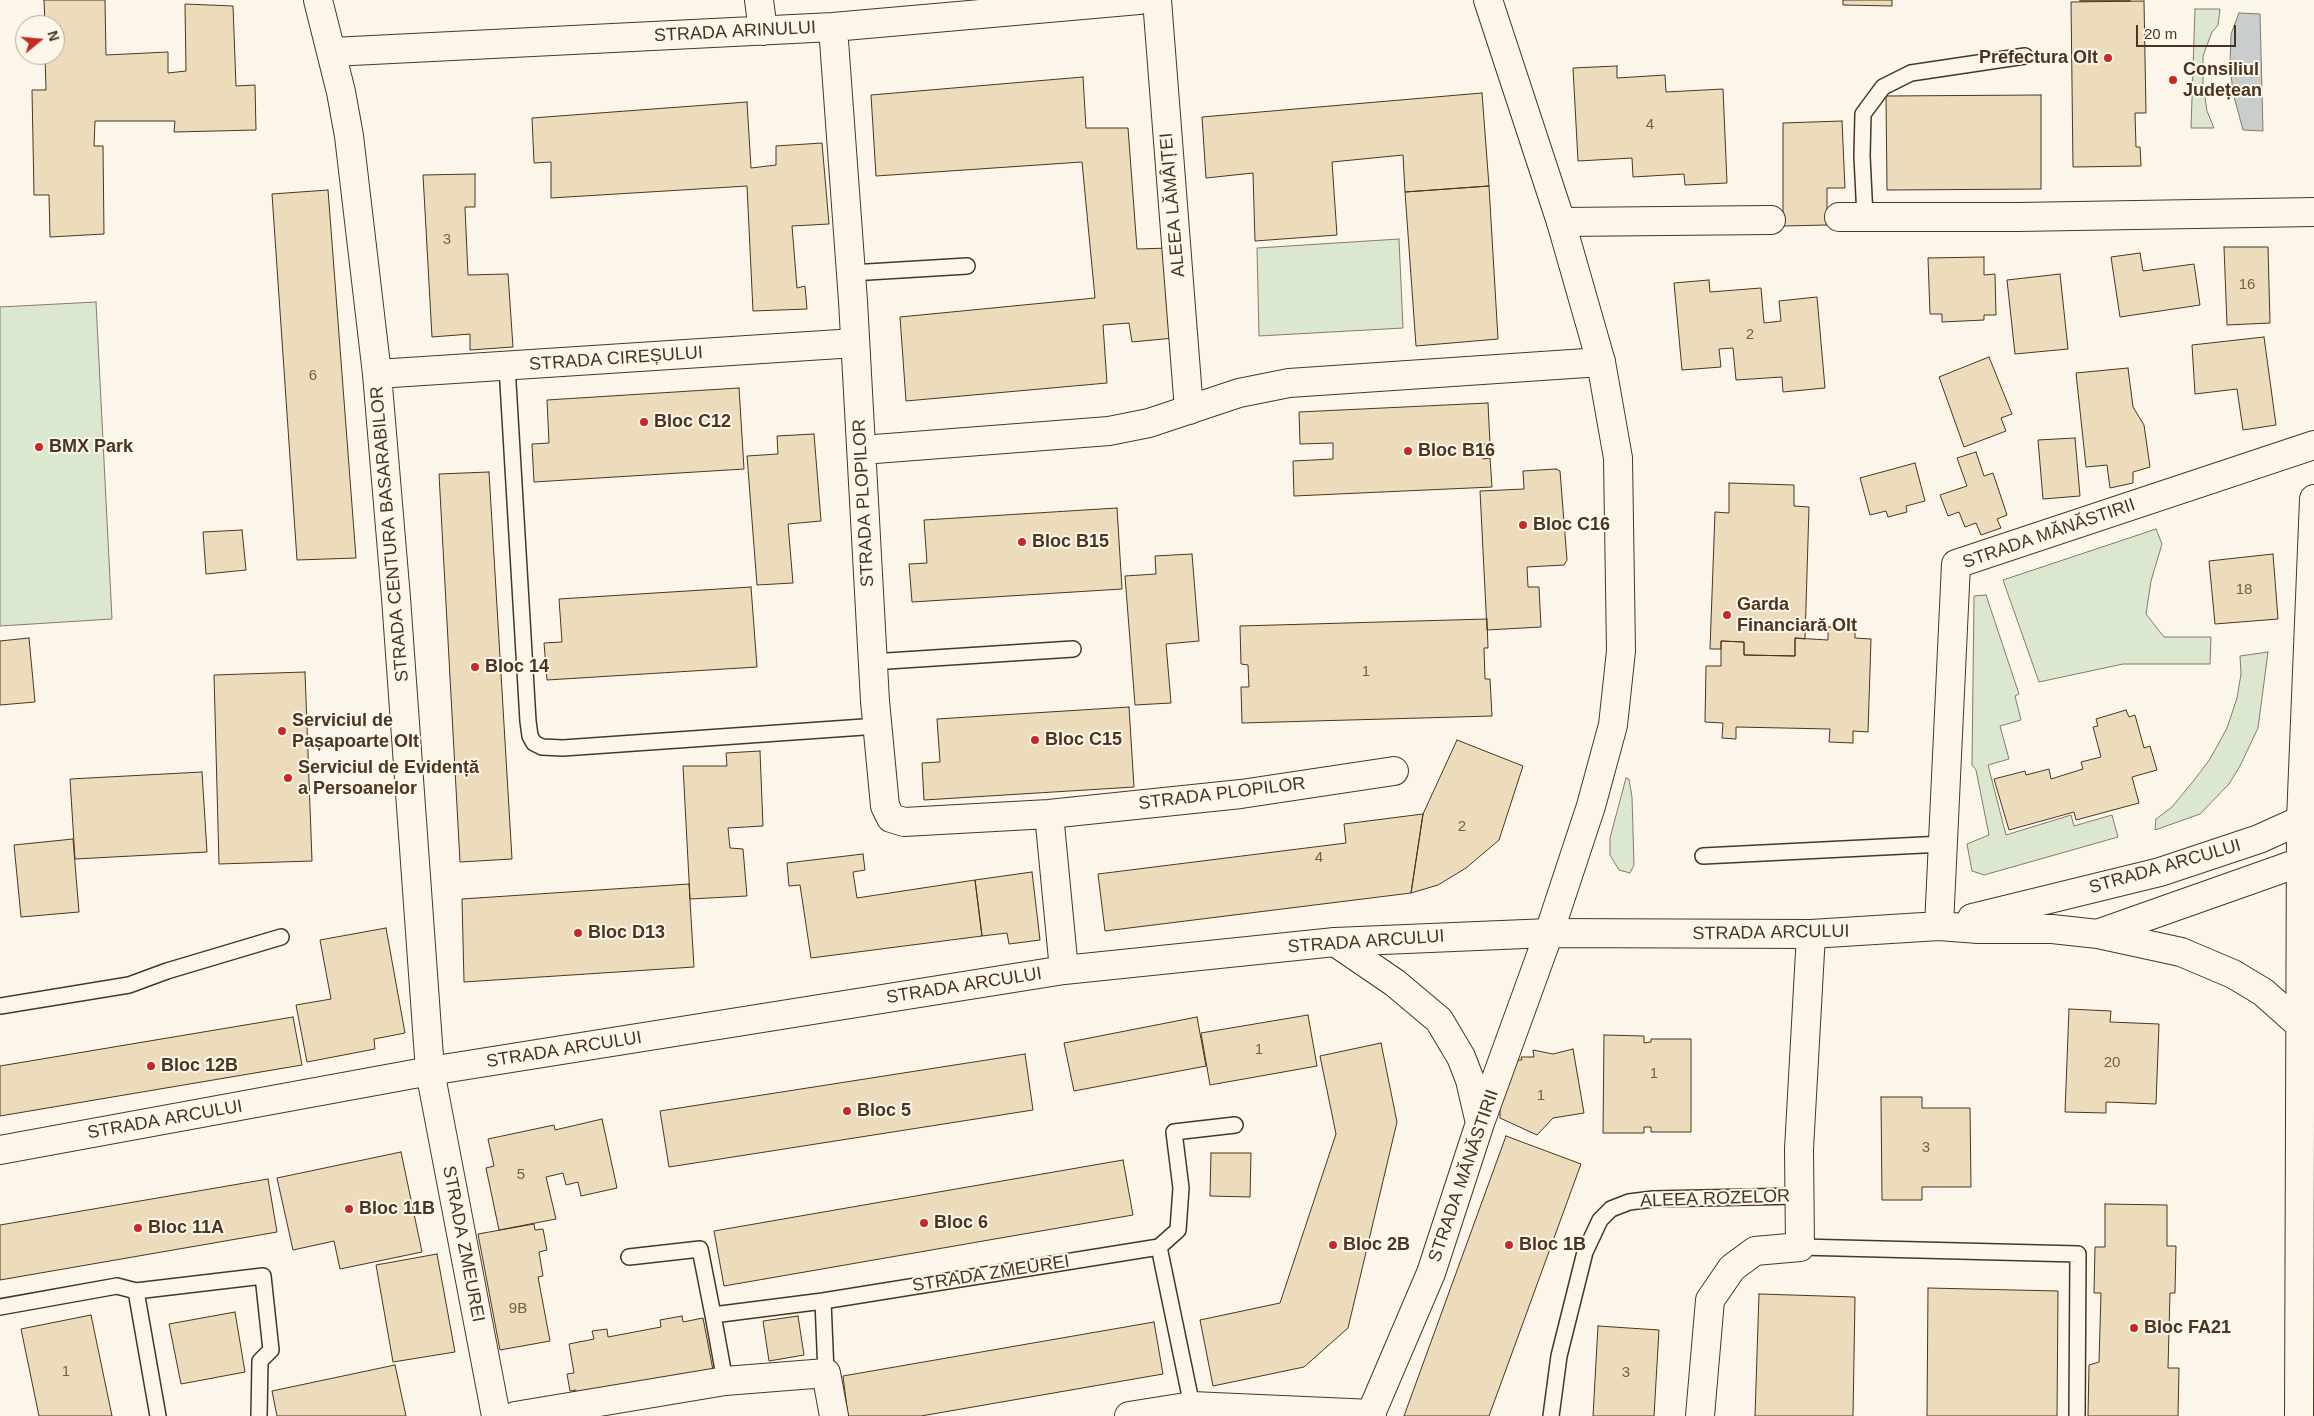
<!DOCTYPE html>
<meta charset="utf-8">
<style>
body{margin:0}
#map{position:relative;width:2314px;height:1416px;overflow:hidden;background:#fbf6e9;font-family:Helvetica,sans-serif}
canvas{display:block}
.north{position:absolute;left:15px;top:15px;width:50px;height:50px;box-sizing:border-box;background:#fbf6e9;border:1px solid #b4a999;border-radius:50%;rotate:73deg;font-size:14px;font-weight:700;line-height:20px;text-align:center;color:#4a3520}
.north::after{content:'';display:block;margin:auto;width:18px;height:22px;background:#c62828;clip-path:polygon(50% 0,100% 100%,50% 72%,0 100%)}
.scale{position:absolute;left:2136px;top:25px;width:100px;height:22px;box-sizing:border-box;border:2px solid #4a3520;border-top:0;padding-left:6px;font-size:15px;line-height:18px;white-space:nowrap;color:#4a3520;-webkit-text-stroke:4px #fbf6e9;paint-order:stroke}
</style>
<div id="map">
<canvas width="2314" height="1416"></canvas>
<div class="north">N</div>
<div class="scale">20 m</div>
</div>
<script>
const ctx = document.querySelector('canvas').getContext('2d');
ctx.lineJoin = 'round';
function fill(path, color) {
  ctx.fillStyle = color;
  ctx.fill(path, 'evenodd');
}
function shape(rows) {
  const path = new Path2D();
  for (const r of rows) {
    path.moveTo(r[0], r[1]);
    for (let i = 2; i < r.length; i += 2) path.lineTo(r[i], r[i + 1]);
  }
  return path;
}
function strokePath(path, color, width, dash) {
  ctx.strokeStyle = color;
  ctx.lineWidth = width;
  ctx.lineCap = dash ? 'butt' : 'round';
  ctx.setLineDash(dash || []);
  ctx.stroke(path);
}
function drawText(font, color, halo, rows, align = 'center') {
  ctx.font = font + ' Helvetica,sans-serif';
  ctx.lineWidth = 4;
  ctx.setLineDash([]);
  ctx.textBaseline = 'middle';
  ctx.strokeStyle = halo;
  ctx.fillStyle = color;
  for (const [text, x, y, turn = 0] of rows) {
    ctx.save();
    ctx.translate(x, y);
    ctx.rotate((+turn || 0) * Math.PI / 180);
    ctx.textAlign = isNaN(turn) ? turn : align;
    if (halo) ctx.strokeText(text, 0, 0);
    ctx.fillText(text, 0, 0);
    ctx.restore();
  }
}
const green = shape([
 [2195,9,2220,9,2218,25,2212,32,2203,56,2203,83,2207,111,2214,128,2191,128,2195,9],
 [1399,239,1403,328,1259,336,1257,248,1399,239],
 [96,302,112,619,0,626,0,307,96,302],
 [2156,529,2162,544,2151,581,2146,614,2164,637,2211,637,2210,664,2123,664,2039,682,2003,580,2156,529],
 [1986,595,2019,694,2015,696,2021,720,2000,726,2009,759,1988,765,2006,835,2071,815,2074,826,2112,815,2118,837,1984,875,1972,871,1967,844,1989,835,1976,770,1972,765,1974,596,1986,595],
 [2268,652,2258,728,2240,766,2229,784,2200,814,2155,830,2156,819,2172,807,2195,779,2210,759,2227,728,2237,698,2241,674,2240,656,2268,652],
 [1626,778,1629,779,1632,797,1634,865,1630,873,1619,870,1610,855,1610,838,1626,778]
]);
fill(green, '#dce7d0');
strokePath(green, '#887966', 1);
const water = shape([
 [2239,13,2260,14,2263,131,2243,130,2233,93,2230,64,2231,34,2239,13]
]);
fill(water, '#c9cecd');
strokePath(water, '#887966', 1);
const building = shape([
 [44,0,105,0,106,55,168,52,168,73,186,71,185,4,233,6,236,86,255,85,256,130,174,132,175,121,95,121,94,146,103,146,104,234,50,237,49,195,34,195,32,90,46,90,45,55,55,55,55,25,45,25,44,0],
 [1843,0,1892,0,1892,6,1843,5,1843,0],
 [2080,0,2130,0,2130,1,2080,1,2080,0],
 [2144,1,2146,113,2135,113,2136,147,2140,147,2141,166,2073,167,2071,2,2144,1],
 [1617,66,1617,78,1665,75,1666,92,1723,89,1727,183,1685,185,1684,174,1633,177,1632,158,1578,161,1573,68,1617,66],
 [1083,77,1086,128,1128,128,1137,249,1169,248,1174,338,1132,342,1129,323,1103,325,1107,383,906,401,900,317,1095,298,1082,162,876,176,871,95,1083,77],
 [1482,93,1489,186,1405,192,1403,155,1332,162,1337,235,1255,241,1253,173,1206,178,1202,117,1482,93],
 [2041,95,2041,189,1887,190,1886,96,2041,95],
 [747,102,751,168,776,165,776,146,822,143,829,224,792,226,797,288,805,286,807,309,753,311,747,186,551,198,551,162,534,163,532,118,747,102],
 [1842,121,1845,188,1827,188,1827,225,1783,226,1783,123,1842,121],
 [475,174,475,207,465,207,468,275,508,274,513,347,470,350,470,334,432,337,423,175,475,174],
 [1489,186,1498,339,1416,346,1405,192,1489,186],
 [328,190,356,558,297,560,272,194,328,190],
 [2224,247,2268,247,2270,323,2227,325,2224,247],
 [2140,253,2143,271,2194,264,2200,305,2120,317,2111,257,2140,253],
 [1984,257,1984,275,1995,274,1996,315,1984,315,1984,320,1942,322,1942,314,1930,314,1928,258,1984,257],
 [2060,274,2068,349,2015,354,2007,280,2060,274],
 [1709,280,1710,292,1761,288,1764,323,1781,321,1779,301,1817,297,1825,388,1783,392,1782,377,1736,380,1733,348,1719,349,1721,367,1682,370,1674,283,1709,280],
 [2264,337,2276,425,2243,430,2237,389,2195,394,2192,345,2264,337],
 [1989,357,2012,414,2001,418,2006,431,1964,447,1939,377,1989,357],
 [2128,368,2133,407,2144,425,2150,467,2133,472,2133,483,2110,488,2107,465,2086,467,2076,373,2128,368],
 [739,388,744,469,534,482,532,444,549,443,547,400,739,388],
 [1488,403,1490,444,1483,444,1483,459,1490,458,1492,487,1294,496,1293,461,1333,459,1333,443,1300,444,1299,412,1488,403],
 [814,434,821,521,788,524,793,583,757,585,747,456,778,454,777,436,814,434],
 [2075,438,2080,496,2043,499,2038,440,2075,438],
 [1976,452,1984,476,1993,473,2007,515,1997,519,2001,528,1981,535,1976,523,1965,527,1959,512,1948,516,1940,495,1967,486,1957,458,1976,452],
 [1915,463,1925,501,1906,506,1907,512,1888,517,1886,511,1870,515,1860,478,1915,463],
 [1556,469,1560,471,1567,560,1564,565,1527,567,1528,587,1539,587,1541,627,1487,630,1480,491,1524,489,1523,471,1556,469],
 [489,472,512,859,460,862,439,474,489,472],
 [1729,483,1794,485,1794,506,1809,507,1805,639,1795,638,1795,656,1744,655,1744,642,1721,641,1721,649,1710,649,1715,512,1729,513,1729,483],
 [1117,508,1122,589,912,602,909,564,927,563,924,520,1117,508],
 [242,530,246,570,206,574,203,532,242,530],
 [1192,554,1199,641,1166,644,1171,703,1135,705,1125,576,1156,574,1155,556,1192,554],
 [2273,554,2278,619,2215,624,2209,561,2273,554],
 [751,587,757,667,547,680,544,643,562,642,559,599,751,587],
 [1487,619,1488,648,1484,648,1485,679,1490,679,1492,716,1242,723,1241,687,1249,687,1248,665,1241,664,1240,626,1487,619],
 [1828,627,1855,628,1855,638,1871,639,1868,732,1853,731,1853,743,1829,742,1830,729,1736,727,1736,739,1722,738,1723,723,1705,722,1706,666,1721,666,1721,641,1744,642,1744,655,1795,656,1795,638,1828,640,1828,627],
 [29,638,35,702,0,705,0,641,29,638],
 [305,672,312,861,219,864,214,675,305,672],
 [1129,707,1134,787,924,800,922,763,940,762,937,719,1129,707],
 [2126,710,2129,717,2135,715,2144,748,2150,746,2157,770,2132,777,2139,803,2076,820,2074,812,2009,830,1994,779,2025,771,2026,775,2049,769,2051,779,2083,769,2081,762,2101,757,2093,727,2098,726,2096,719,2126,710],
 [1457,740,1523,766,1499,840,1466,868,1438,885,1411,893,1423,814,1457,740],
 [760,751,763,826,728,828,730,848,743,849,747,896,690,899,683,766,727,766,726,753,760,751],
 [202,772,207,852,75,859,70,779,202,772],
 [1423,814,1411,893,1105,931,1098,874,1346,843,1344,824,1423,814],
 [73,839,79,912,21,917,14,845,73,839],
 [863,854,865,870,853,872,857,898,975,880,982,936,811,958,800,885,789,886,787,863,863,854],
 [1032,872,1040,940,1009,944,1007,933,982,936,975,880,1032,872],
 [689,884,694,967,464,982,462,899,689,884],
 [386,928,405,1033,374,1039,375,1049,307,1062,296,1005,331,999,320,940,386,928],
 [2069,1009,2111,1011,2110,1022,2159,1024,2156,1104,2106,1102,2106,1113,2065,1112,2069,1009],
 [1308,1015,1317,1066,1210,1085,1201,1033,1308,1015],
 [293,1017,302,1065,0,1116,0,1066,293,1017],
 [1197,1017,1206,1066,1074,1091,1064,1043,1197,1017],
 [1604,1035,1644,1036,1644,1043,1651,1042,1651,1039,1691,1039,1691,1132,1651,1132,1651,1127,1644,1127,1644,1133,1603,1133,1604,1035],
 [1381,1043,1397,1122,1348,1328,1304,1367,1213,1386,1200,1320,1280,1303,1336,1134,1320,1056,1381,1043],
 [1573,1049,1584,1113,1553,1118,1537,1135,1500,1118,1500,1103,1508,1060,1522,1060,1521,1057,1534,1057,1533,1050,1553,1054,1573,1049],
 [1025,1054,1033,1110,669,1167,660,1111,1025,1054],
 [1881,1097,1922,1097,1922,1108,1970,1108,1971,1187,1922,1187,1922,1200,1882,1200,1881,1097],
 [602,1119,617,1188,581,1196,578,1182,566,1185,563,1173,546,1177,556,1219,499,1230,486,1168,494,1166,488,1139,554,1125,555,1130,602,1119],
 [1506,1136,1581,1164,1489,1416,1404,1416,1506,1136],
 [401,1152,422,1252,340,1269,334,1241,293,1250,277,1178,401,1152],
 [1211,1153,1251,1153,1250,1197,1210,1196,1211,1153],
 [1123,1160,1133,1215,724,1286,714,1231,1123,1160],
 [268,1179,277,1232,0,1280,0,1225,268,1179],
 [2105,1204,2167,1205,2167,1246,2176,1246,2175,1293,2170,1293,2168,1368,2179,1368,2178,1416,2088,1416,2089,1365,2099,1362,2101,1293,2094,1293,2095,1247,2105,1247,2105,1204],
 [534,1224,535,1230,543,1229,547,1250,539,1252,543,1276,538,1277,550,1341,500,1350,478,1234,534,1224],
 [437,1254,455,1352,393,1362,376,1265,437,1254],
 [1928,1288,2058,1291,2057,1416,1927,1416,1928,1288],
 [1759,1294,1855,1297,1853,1416,1755,1416,1759,1294],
 [235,1312,245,1372,181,1384,169,1324,235,1312],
 [91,1315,112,1416,39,1416,21,1329,91,1315],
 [682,1316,683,1322,703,1318,713,1370,576,1394,576,1390,570,1391,567,1374,574,1373,569,1344,594,1339,592,1331,607,1329,608,1337,661,1327,660,1320,682,1316],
 [798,1316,804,1355,769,1361,763,1321,798,1316],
 [1154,1322,1163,1374,921,1416,848,1416,843,1376,1154,1322],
 [1598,1326,1659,1330,1654,1416,1593,1416,1598,1326],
 [395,1365,406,1416,277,1416,272,1391,395,1365]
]);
fill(building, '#ecdcbc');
strokePath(building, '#4a3520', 1);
const service = shape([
 [1865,217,1862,156,1863,114,1883,87,1911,73,2025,56],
 [851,273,967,266],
 [507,366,528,721,530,736,534,743,542,747,563,748,878,726],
 [872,662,1073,649],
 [1703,856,1943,844],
 [0,1006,129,985,167,971,281,937],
 [1159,1247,1192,1406],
 [1800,1247,2078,1254,2077,1416],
 [629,1257,700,1249,713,1315],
 [823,1301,826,1373],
 [0,1307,117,1286,136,1291],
 [725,1381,713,1315,823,1301,1159,1247,1178,1230,1181,1188,1174,1132,1235,1125],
 [158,1416,136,1291,263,1276,271,1350,260,1361,259,1416],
 [1551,1416,1559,1356,1585,1252,1600,1220,1611,1209,1629,1202,1653,1199,1799,1196]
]);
const minor = shape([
 [318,0,341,92,349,136,377,374,396,598,430,1071,496,1416],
 [759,0,763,31],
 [1157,0,1189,410],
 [833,27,853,301,875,701,885,806,891,818,904,822,1049,814,1241,794,1394,771],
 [332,52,833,27,1139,0],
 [1839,217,2017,217,2314,212],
 [1561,222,1771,220],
 [377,374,855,343],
 [862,450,1109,431,1149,423,1239,393,1289,383,1601,362],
 [1049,814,1064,970],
 [1972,918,2160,872,2259,839,2301,820],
 [1939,926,1956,564,2314,445],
 [2100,933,2301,862,2314,855],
 [0,1150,430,1071,1064,970,1335,942,1549,933,1811,934,1939,926,1978,929,2052,929,2098,934,2181,952,2233,974,2263,992,2299,1024],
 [515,1416,725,1381,826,1373,834,1416],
 [1129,1416,1192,1406,1372,1414],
 [1700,1416,1710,1300,1732,1268,1755,1251,1800,1247,1799,1149,1811,934]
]);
const tertiary = shape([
 [1335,942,1395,983,1439,1020,1461,1057,1470,1080,1480,1123],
 [1370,1416,1431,1273,1480,1123,1549,933,1591,806,1613,725,1621,651,1618,458,1601,362,1561,222,1488,0]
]);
const secondary = shape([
 [2299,1416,2301,820,2314,499]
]);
strokePath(service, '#4a3520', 18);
strokePath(minor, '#4a3520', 30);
strokePath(tertiary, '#4a3520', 30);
strokePath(secondary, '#4a3520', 30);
strokePath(service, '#fbf6e9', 15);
strokePath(minor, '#fbf6e9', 28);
strokePath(tertiary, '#fbf6e9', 28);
strokePath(secondary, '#fbf6e9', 28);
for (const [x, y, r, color] of [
 [2108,58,5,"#c62828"],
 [2173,80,5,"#c62828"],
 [644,422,5,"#c62828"],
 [39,447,5,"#c62828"],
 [1408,451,5,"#c62828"],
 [1523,525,5,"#c62828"],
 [1022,542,5,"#c62828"],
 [1727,615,5,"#c62828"],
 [475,667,5,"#c62828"],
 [282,731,5,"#c62828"],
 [1035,740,5,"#c62828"],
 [288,778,5,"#c62828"],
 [578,933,5,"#c62828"],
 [151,1066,5,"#c62828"],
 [847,1111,5,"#c62828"],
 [349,1209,5,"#c62828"],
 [924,1223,5,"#c62828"],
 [138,1228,5,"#c62828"],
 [1333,1245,5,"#c62828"],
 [1509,1245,5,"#c62828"],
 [2134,1328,5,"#c62828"]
]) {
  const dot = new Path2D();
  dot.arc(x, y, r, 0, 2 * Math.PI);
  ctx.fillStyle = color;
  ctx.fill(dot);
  strokePath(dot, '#fbf6e9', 2);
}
drawText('15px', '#725f47', null, [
 ["4",1650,125],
 ["3",447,240],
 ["16",2247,285],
 ["2",1750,335],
 ["6",313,376],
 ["18",2244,590],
 ["1",1366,672],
 ["2",1462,827],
 ["4",1319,858],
 ["1",1259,1050],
 ["20",2112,1063],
 ["1",1654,1074],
 ["1",1541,1096],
 ["3",1926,1148],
 ["5",521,1175],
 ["9B",518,1309],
 ["1",66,1372],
 ["3",1626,1373]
]);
drawText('18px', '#4a3520', '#fbf6e9', [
 ["STRADA ARINULUI",735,32,-3],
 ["ALEEA LĂMÂIȚEI",1173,205,-95],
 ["STRADA CIREȘULUI",616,359,-4],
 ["STRADA PLOPILOR",864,503,-93],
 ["STRADA CENTURA BASARABILOR",390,534,-95],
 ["STRADA MĂNĂSTIRII",2049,534,-19],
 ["STRADA PLOPILOR",1222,794,-7],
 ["STRADA ARCULUI",2165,867,-16],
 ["STRADA ARCULUI",1771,933,-1],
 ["STRADA ARCULUI",1366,942,-4],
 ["STRADA ARCULUI",964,986,-9],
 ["STRADA ARCULUI",564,1050,-9],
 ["STRADA ARCULUI",165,1120,-10],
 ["STRADA MĂNĂSTIRII",1464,1176,-71],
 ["ALEEA ROZELOR",1715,1199,-2],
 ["STRADA ZMEUREI",463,1244,79],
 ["STRADA ZMEUREI",991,1274,-9]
]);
drawText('bold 18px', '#4a3520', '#fbf6e9', [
 ["Prefectura Olt",2098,58,"right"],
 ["Consiliul",2183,70],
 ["Județean",2183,91],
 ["Bloc C12",654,422],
 ["BMX Park",49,447],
 ["Bloc B16",1418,451],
 ["Bloc C16",1533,525],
 ["Bloc B15",1032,542],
 ["Garda",1737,605],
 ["Financiară Olt",1737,626],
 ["Bloc 14",485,667],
 ["Serviciul de",292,721],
 ["Pașapoarte Olt",292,742],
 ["Bloc C15",1045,740],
 ["Serviciul de Evidență",298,768],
 ["a Persoanelor",298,789],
 ["Bloc D13",588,933],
 ["Bloc 12B",161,1066],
 ["Bloc 5",857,1111],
 ["Bloc 11B",359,1209],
 ["Bloc 6",934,1223],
 ["Bloc 11A",148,1228],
 ["Bloc 2B",1343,1245],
 ["Bloc 1B",1519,1245],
 ["Bloc FA21",2144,1328]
], 'left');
</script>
